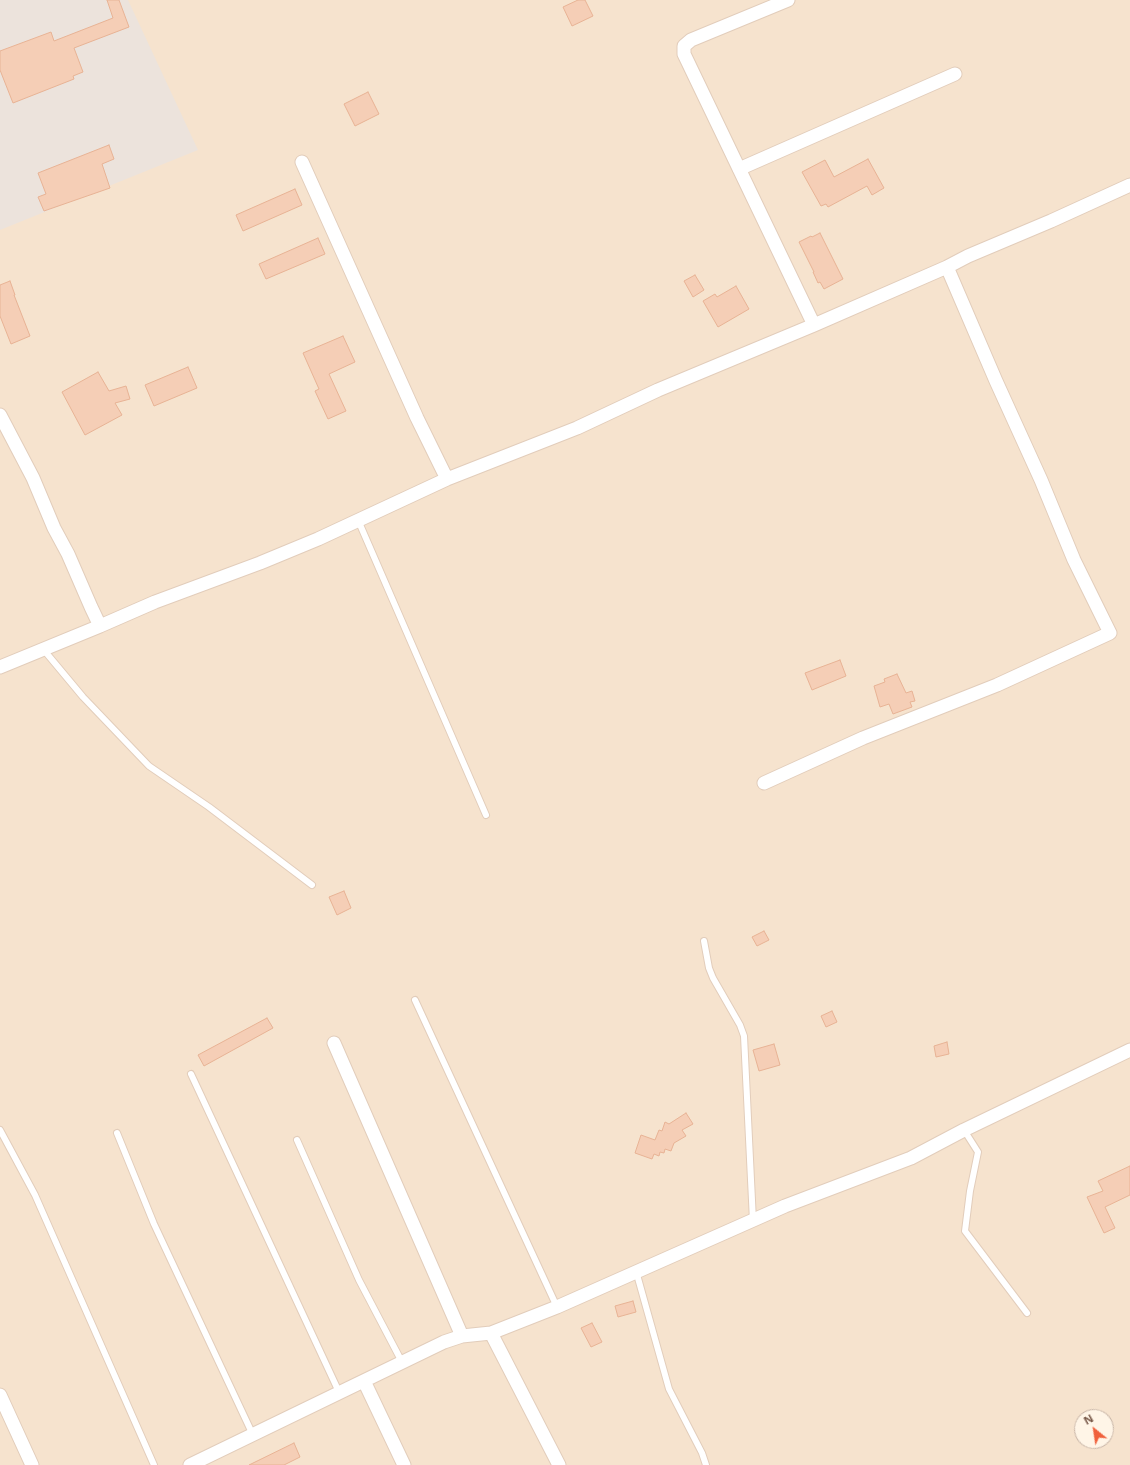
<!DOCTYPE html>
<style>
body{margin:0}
#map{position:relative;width:1130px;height:1465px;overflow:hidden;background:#fef1e0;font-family:"Noto Sans",sans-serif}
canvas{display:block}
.north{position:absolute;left:1074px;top:1409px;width:40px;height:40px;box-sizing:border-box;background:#fff5e7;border:1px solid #c8b5a7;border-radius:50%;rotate:330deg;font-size:11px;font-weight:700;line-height:16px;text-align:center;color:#765646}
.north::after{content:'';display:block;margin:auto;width:14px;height:18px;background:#f0613c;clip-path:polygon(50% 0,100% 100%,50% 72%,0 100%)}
</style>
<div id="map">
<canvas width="1130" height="1465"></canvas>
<div class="north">N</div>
</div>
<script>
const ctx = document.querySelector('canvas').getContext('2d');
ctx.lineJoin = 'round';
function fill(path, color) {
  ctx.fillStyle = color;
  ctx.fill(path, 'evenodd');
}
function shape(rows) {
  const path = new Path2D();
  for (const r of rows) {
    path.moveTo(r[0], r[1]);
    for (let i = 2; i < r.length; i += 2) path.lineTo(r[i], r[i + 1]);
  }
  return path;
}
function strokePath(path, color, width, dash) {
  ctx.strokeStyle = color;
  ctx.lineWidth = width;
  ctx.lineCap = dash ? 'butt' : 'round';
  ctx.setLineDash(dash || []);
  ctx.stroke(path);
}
fill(shape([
 [0,0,1130,0,1130,1465,0,1465],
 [1082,1417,1106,1417,1106,1441,1082,1441]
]), '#f6e3ce');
fill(shape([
 [0,0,128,0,198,150,0,230]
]), '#ece3dc');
const building = shape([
 [107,0,119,0,129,27,74,48,83,72,73,76,74,79,13,103,0,70,0,51,51,32,54,41,113,18,107,0],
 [578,0,585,0,593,16,572,26,563,7,578,0],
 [368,92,379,114,355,126,344,104,368,92],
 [109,145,114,159,102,164,110,188,44,211,38,197,46,194,38,173,109,145],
 [868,159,884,188,872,195,867,186,828,207,826,204,821,206,802,172,825,160,834,177,868,159],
 [295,189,302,205,243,231,236,215,295,189],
 [820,233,843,279,824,289,820,282,818,283,813,272,814,272,799,242,811,236,812,237,820,233],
 [318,238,325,254,266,279,259,264,318,238],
 [695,275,704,290,693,297,684,281,695,275],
 [10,281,15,295,14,295,30,336,11,344,0,316,0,285,10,281],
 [736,286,749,309,718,327,703,301,715,294,717,297,736,286],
 [343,336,355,362,329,374,346,411,328,419,315,391,319,389,303,353,343,336],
 [188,367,197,388,154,406,145,385,188,367],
 [98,372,109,391,126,386,130,399,115,403,122,415,85,435,62,392,98,372],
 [840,660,846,676,812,690,805,673,840,660],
 [897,674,906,693,912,691,915,701,910,702,912,707,893,714,889,704,880,707,874,686,885,682,884,679,897,674],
 [344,891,351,908,337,915,329,897,344,891],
 [764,931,769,940,757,946,752,937,764,931],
 [832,1011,837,1022,826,1027,821,1016,832,1011],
 [267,1018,273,1028,204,1066,198,1055,267,1018],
 [947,1042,949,1054,936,1057,934,1046,947,1042],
 [774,1044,780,1065,759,1071,753,1050,774,1044],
 [686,1113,693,1124,682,1130,686,1136,674,1143,671,1151,665,1149,664,1153,660,1152,659,1156,654,1154,652,1159,635,1153,641,1135,655,1140,659,1130,662,1131,665,1122,669,1124,686,1113],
 [1130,1166,1130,1195,1105,1207,1115,1228,1104,1233,1087,1197,1103,1191,1098,1181,1130,1166],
 [633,1301,636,1312,618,1317,615,1306,633,1301],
 [592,1323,602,1342,591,1347,581,1328,592,1323],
 [294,1443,300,1457,284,1465,249,1465,294,1443]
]);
fill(building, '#f5ceb6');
strokePath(building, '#e8b395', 1);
const lane = shape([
 [358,520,486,815],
 [43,649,83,697,149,766,209,807,312,885],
 [704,941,709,968,713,978,740,1025,744,1036,753,1221],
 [415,1000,557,1307],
 [191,1074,339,1392],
 [0,1130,35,1195,154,1465],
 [964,1130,978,1152,970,1191,965,1231,1027,1313],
 [117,1133,154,1224,253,1435],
 [297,1140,359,1280,402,1362],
 [636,1271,669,1389,702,1453,706,1465]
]);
const street = shape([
 [788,0,691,40,684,46,684,54,814,325],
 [302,162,417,418,447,479],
 [739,169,955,74],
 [0,415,33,478,54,528,68,554,91,607,100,626],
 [0,667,100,626,155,602,260,563,318,539,447,479,577,428,658,390,814,325,947,267,968,256,1051,221,1130,185],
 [764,783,863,738,997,685,1110,633,1074,560,1041,480,996,381,947,267],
 [334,1043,462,1336],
 [491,1333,559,1465],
 [364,1381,404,1465],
 [0,1395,32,1465],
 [190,1465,444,1342,462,1336,491,1333,557,1307,785,1206,911,1158,964,1130,1130,1050]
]);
strokePath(lane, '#e2cdbb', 8);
strokePath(street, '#e2cdbb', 15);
strokePath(lane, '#fff', 6);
strokePath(street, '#fff', 13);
</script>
